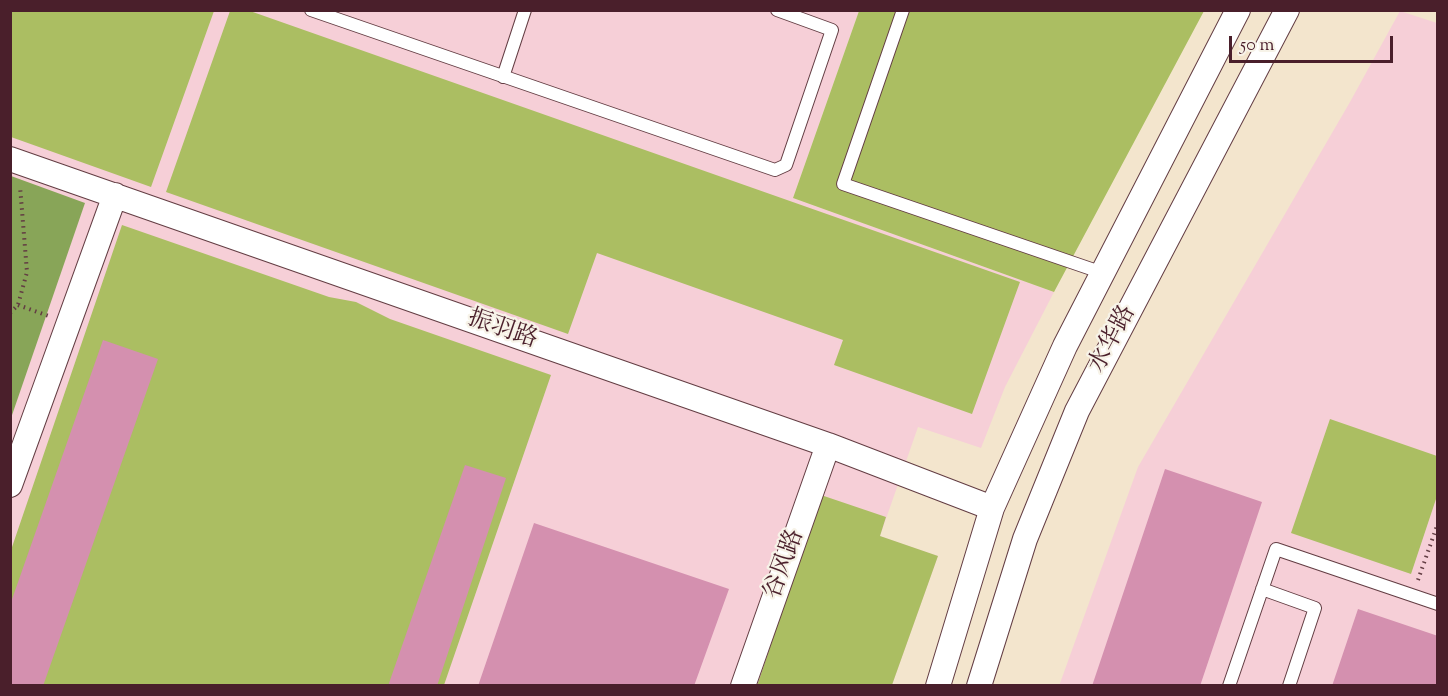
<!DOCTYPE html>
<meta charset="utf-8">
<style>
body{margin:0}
#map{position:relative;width:1448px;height:696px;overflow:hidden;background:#f3e5cd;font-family:"Sorts Mill Goudy",serif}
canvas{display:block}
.frame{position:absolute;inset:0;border:12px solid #4a1f2b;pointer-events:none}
.scale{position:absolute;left:1229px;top:36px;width:164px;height:27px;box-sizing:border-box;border:3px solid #4a1f2b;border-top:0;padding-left:8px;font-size:18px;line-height:21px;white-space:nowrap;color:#4a1f2b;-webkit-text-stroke:4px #f7f3e8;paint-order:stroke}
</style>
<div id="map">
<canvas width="1448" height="696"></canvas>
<div class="frame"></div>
<div class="scale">50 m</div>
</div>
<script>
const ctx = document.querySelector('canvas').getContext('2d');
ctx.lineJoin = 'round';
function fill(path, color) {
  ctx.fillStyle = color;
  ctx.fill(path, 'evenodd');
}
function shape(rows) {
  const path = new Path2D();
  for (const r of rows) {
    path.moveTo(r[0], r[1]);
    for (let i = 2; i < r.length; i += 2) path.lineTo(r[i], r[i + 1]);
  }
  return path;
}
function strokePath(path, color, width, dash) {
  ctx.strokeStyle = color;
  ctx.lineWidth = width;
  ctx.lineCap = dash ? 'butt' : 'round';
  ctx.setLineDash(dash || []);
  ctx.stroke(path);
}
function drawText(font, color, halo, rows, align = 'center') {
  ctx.font = font + ' "Sorts Mill Goudy","Noto Serif SC",serif';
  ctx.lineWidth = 4.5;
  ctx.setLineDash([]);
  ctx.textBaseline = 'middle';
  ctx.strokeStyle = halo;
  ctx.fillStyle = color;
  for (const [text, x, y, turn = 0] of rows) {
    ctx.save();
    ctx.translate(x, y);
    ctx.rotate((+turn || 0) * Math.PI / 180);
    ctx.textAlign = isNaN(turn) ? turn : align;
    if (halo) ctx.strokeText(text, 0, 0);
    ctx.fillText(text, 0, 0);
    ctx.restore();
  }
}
fill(shape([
 [10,11,859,11,793,198,1054,292,1005,387,981,448,918,427,880,536,938,556,892,685,11,685],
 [1400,11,1437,23,1437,685,1059,686,1138,467,1350,102]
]), '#f6cfd7');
fill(shape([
 [11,10,214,11,151,187,11,137],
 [230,11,250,11,1020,282,972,414,834,365,843,340,597,253,568,334,166,192],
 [859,11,1204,11,1054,292,793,198],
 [122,225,329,297,356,302,390,319,551,375,444,685,11,686,11,550],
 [1330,419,1437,456,1437,496,1411,574,1291,533],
 [821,495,886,517,880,536,938,556,892,685,757,686]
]), '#abbe62');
fill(shape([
 [11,176,85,203,11,418,10,176]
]), '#88a558');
fill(shape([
 [103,340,158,359,43,686,10,686,10,605],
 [465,465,506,478,437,686,388,686],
 [1165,469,1262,502,1200,686,1092,686],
 [534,523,729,589,694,686,478,686],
 [1358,609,1438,636,1438,686,1332,686]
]), '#d490af');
const lane = shape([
 [311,10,775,170,786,165,832,30,777,10],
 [903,10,843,184,1103,273],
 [503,77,525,10],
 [1262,589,1315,608,1289,686],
 [1229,686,1276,549,1438,604]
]);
const street = shape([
 [10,159,828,445,992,508],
 [10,485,115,195],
 [743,686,828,445],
 [938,686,992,508,1065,346,1238,10],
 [979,686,1025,539,1077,411,1287,10]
]);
strokePath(lane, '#633d43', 14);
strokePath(street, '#633d43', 26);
strokePath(shape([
 [18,305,49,316],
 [10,313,18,305,27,272,20,186],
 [1418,580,1438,523]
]), '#633d43', 4, [1.5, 4.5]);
strokePath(lane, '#fff', 12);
strokePath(street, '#fff', 24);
drawText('24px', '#4a1f2b', '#f7f3e8', [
 ["振羽路",502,331,19],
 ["水华路",1114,340,-62],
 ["谷风路",786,565,-70]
]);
</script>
